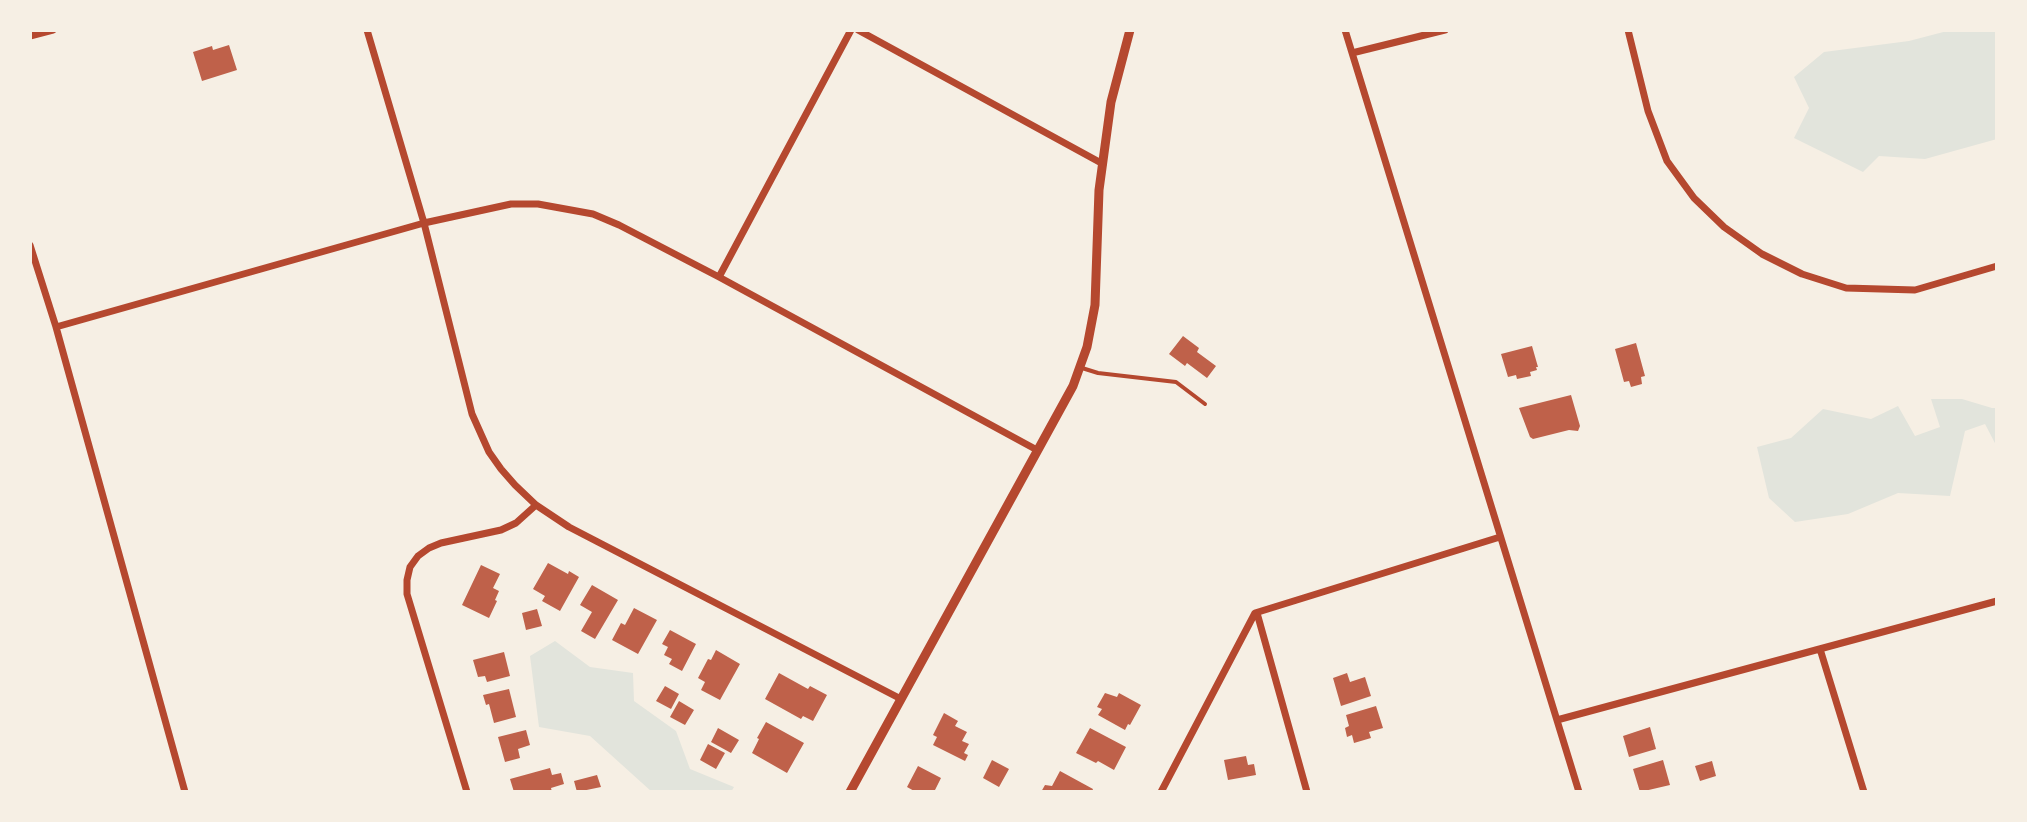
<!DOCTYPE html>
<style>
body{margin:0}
#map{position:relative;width:2027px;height:822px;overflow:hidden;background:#f6efe4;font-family:"Open Sans",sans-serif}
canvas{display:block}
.frame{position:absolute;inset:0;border:32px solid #f6efe4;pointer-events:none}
</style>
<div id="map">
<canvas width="2027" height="822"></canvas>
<div class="frame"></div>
</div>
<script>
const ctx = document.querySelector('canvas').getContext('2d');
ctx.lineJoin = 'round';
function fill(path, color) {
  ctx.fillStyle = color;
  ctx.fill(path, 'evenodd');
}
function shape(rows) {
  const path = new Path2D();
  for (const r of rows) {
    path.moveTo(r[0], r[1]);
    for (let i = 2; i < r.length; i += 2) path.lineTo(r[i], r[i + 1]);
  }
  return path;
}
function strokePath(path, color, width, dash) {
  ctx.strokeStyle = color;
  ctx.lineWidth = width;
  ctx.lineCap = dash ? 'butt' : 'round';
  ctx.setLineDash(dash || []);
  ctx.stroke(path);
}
fill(shape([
 [1951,30,1997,30,1997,139,1925,159,1879,156,1863,172,1794,138,1809,108,1794,77,1824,52,1909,41],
 [1931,399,1962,399,1992,408,1997,408,1997,447,1985,424,1965,431,1950,496,1898,493,1848,514,1795,522,1769,498,1757,447,1791,438,1823,409,1871,419,1898,406,1915,436,1940,427],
 [555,641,590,667,633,673,634,701,676,731,690,769,734,787,731,792,652,792,590,736,539,727,530,656]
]), '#e2e4dc');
fill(shape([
 [229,45,237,70,202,81,193,52,212,46,213,50],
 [1183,336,1199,348,1197,352,1216,366,1207,378,1187,363,1185,366,1169,354],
 [1636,343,1645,376,1641,377,1642,384,1631,387,1629,381,1624,382,1615,349],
 [1532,346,1538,367,1536,367,1537,370,1530,372,1531,376,1517,379,1516,375,1508,377,1501,354],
 [1571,395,1580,426,1578,431,1569,430,1533,439,1530,437,1519,408],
 [548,563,568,574,569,571,579,577,560,611,542,601,545,596,533,589],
 [481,565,500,574,493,588,499,591,495,600,497,601,489,618,462,605],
 [592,585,618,600,595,639,581,631,592,612,580,605],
 [634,608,657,620,638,654,612,640,621,623,625,625],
 [537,609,542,626,526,630,522,613],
 [670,630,696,644,682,671,669,664,672,659,664,655,668,647,662,644],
 [716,650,740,664,720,700,701,690,705,682,698,678,708,659,711,660],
 [504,652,510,676,487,682,485,676,478,677,473,660],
 [779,673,808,689,810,686,827,695,813,721,803,716,801,719,765,699],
 [1347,673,1350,682,1365,677,1371,696,1341,706,1333,678],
 [665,686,679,694,671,709,656,701],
 [509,689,516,717,494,723,489,704,486,705,483,695],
 [1105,693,1117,697,1119,693,1141,705,1130,725,1128,724,1125,730,1098,715,1102,709,1097,707],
 [679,701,694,710,685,725,670,717],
 [1376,706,1383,728,1369,732,1371,738,1354,743,1352,735,1347,737,1345,728,1349,726,1346,715],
 [944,713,958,721,955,726,967,732,962,741,969,744,964,753,968,755,965,761,933,745,937,737,933,735],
 [766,722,804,743,787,773,752,753,759,739,757,738],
 [1650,727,1656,749,1629,757,1623,736],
 [718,728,739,740,731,753,711,742],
 [1090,728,1126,747,1114,770,1098,761,1096,763,1076,753],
 [526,730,530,745,518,749,520,758,505,762,498,737],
 [708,744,725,753,716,769,700,760],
 [1246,756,1248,765,1254,764,1256,775,1228,780,1224,760],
 [992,760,1009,769,999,787,983,778],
 [1663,760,1670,785,1640,792,1633,769],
 [1712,761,1716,776,1700,781,1695,766],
 [918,766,941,778,935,790,939,792,916,792,907,787],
 [550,768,552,775,561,773,564,784,551,788,552,792,514,792,510,779],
 [1060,771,1093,789,1092,792,1041,792,1045,785,1052,786],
 [597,775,601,787,577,792,574,781]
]), '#bf614a');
strokePath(shape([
 [1082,368,1098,373,1176,382,1205,404]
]), '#b5482f', 4);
strokePath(shape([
 [367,30,424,223,472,414,489,452,501,469,515,485,536,505,569,527,901,699],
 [858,30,1103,164],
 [1345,30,1579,792],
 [1628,30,1648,111,1667,161,1694,198,1724,227,1762,254,1802,274,1846,288,1915,290,1997,266],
 [30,36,53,30],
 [1352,53,1445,30],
 [30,245,56,327,185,792],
 [719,277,851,30],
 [56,327,424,223,511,204,538,204,593,214,619,225,719,277,1037,450],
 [1257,613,1307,792],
 [1820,649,1864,792],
 [1557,720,1997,601],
 [467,792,407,594,407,580,410,567,418,556,429,548,441,543,501,530,516,523,536,505],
 [1161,792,1255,613,1500,537]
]), '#b5482f', 7);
strokePath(shape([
 [850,792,1073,386,1087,347,1095,305,1099,190,1111,102,1130,30]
]), '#b5482f', 9);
</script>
